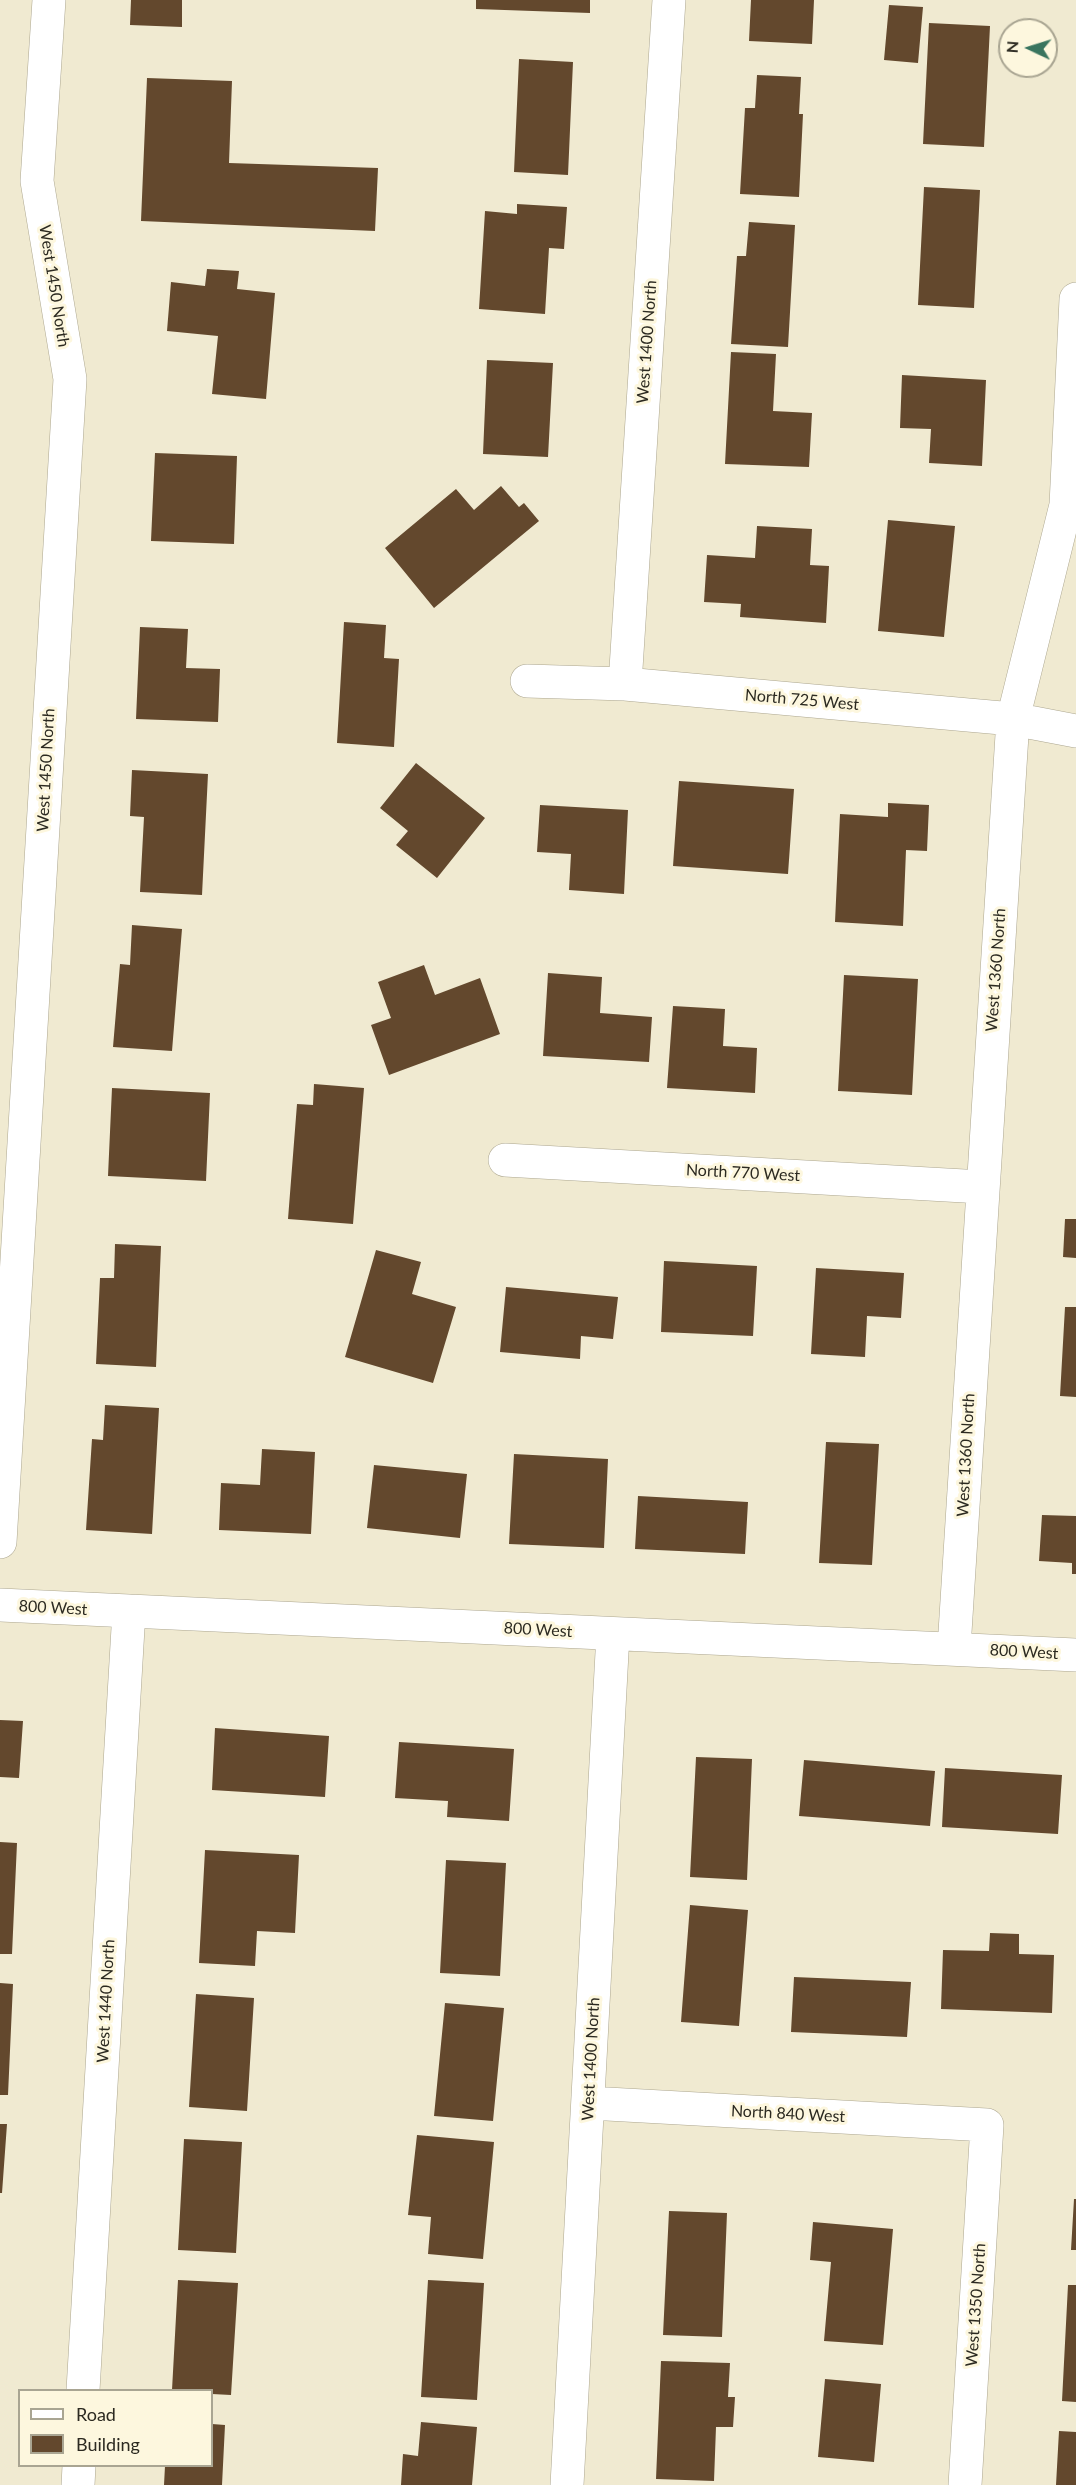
<!DOCTYPE html>
<style>
body{margin:0}
#map{position:relative;width:1076px;height:2485px;overflow:hidden;background:#f0ead1;font-family:Lato,sans-serif}
canvas{display:block}
.legend{position:absolute;left:18px;top:2389px;width:195px;height:78px;box-sizing:border-box;background:#fdf7de;border:2px solid #a9a592;margin:0;padding:8px 10px;list-style:none;font-size:18px;color:#2c2a21}
.legend li{display:flex;align-items:center;gap:12px;height:30px}
.legend b{width:30px;border:2px solid #a9a592}
.north{position:absolute;left:998px;top:18px;width:60px;height:60px;box-sizing:border-box;background:#fdf7de;border:2px solid #a9a592;border-radius:50%;rotate:274deg;font-size:16px;font-weight:700;line-height:24px;text-align:center;color:#2c2a21}
.north::after{content:'';display:block;margin:auto;width:21px;height:27px;background:#39755f;clip-path:polygon(50% 0,100% 100%,50% 72%,0 100%)}
</style>
<div id="map">
<canvas width="1076" height="2485"></canvas>
<ul class="legend">
<li><b style="height:8px;background:#fff"></b>Road</li>
<li><b style="height:16px;background:#63482d"></b>Building</li>
</ul>
<div class="north">N</div>
</div>
<script>
const ctx = document.querySelector('canvas').getContext('2d');
ctx.lineJoin = 'round';
function fill(path, color) {
  ctx.fillStyle = color;
  ctx.fill(path, 'evenodd');
}
function shape(rows) {
  const path = new Path2D();
  for (const r of rows) {
    path.moveTo(r[0], r[1]);
    for (let i = 2; i < r.length; i += 2) path.lineTo(r[i], r[i + 1]);
  }
  return path;
}
function strokePath(path, color, width, dash) {
  ctx.strokeStyle = color;
  ctx.lineWidth = width;
  ctx.lineCap = dash ? 'butt' : 'round';
  ctx.setLineDash(dash || []);
  ctx.stroke(path);
}
function drawText(font, color, halo, rows, align = 'center') {
  ctx.font = font + ' Lato,sans-serif';
  ctx.lineWidth = 6;
  ctx.setLineDash([]);
  ctx.textBaseline = 'middle';
  ctx.strokeStyle = halo;
  ctx.fillStyle = color;
  for (const [text, x, y, turn = 0] of rows) {
    ctx.save();
    ctx.translate(x, y);
    ctx.rotate((+turn || 0) * Math.PI / 180);
    ctx.textAlign = isNaN(turn) ? turn : align;
    if (halo) ctx.strokeText(text, 0, 0);
    ctx.fillText(text, 0, 0);
    ctx.restore();
  }
}
fill(shape([
 [131,0,182,0,182,27,130,25],
 [476,0,590,0,590,13,476,9],
 [751,0,814,0,812,44,749,41],
 [889,5,923,7,918,63,884,60],
 [929,23,990,26,984,147,923,144],
 [519,59,573,62,568,175,514,172],
 [757,75,801,77,799,114,803,114,799,197,740,194,745,108,755,108],
 [147,78,232,81,229,163,378,168,375,231,141,221],
 [924,187,980,190,974,308,918,305],
 [517,204,567,207,564,249,549,248,545,314,479,309,485,211,517,214],
 [749,222,795,225,788,347,731,344,737,256,746,256],
 [207,269,239,271,237,289,275,293,266,399,212,394,218,336,167,331,171,282,205,286],
 [731,352,776,354,773,411,812,413,809,467,725,464],
 [487,360,553,363,548,457,483,454],
 [902,375,986,380,982,466,929,463,931,429,900,428],
 [155,453,237,456,234,544,151,541],
 [501,486,519,507,524,503,539,521,434,608,385,548,456,489,474,510],
 [888,520,955,526,944,637,878,631],
 [757,526,812,529,810,565,829,566,826,623,740,617,741,604,704,602,707,555,755,558],
 [344,622,386,625,384,658,399,659,394,747,337,743],
 [140,627,188,629,186,668,220,669,218,722,136,719],
 [416,763,485,818,437,878,396,845,408,831,380,808],
 [132,770,208,774,202,895,140,892,144,817,130,816],
 [679,781,794,789,788,874,673,866],
 [888,803,929,805,927,851,906,850,903,926,835,922,840,814,888,817],
 [540,805,628,810,624,894,569,890,571,854,537,852],
 [132,925,182,929,172,1051,113,1047,120,964,130,965],
 [424,965,435,995,480,978,500,1034,389,1075,371,1025,391,1018,378,982],
 [548,973,602,977,600,1013,652,1017,649,1062,543,1056],
 [844,975,918,979,912,1095,838,1091],
 [673,1006,725,1009,723,1046,757,1048,755,1093,667,1088],
 [314,1084,364,1088,353,1224,288,1219,297,1104,313,1105],
 [112,1088,210,1093,206,1181,108,1176],
 [1065,1219,1076,1219,1076,1258,1063,1257],
 [115,1244,161,1246,156,1367,96,1364,100,1278,114,1278],
 [376,1250,421,1262,412,1294,456,1307,433,1383,345,1357],
 [664,1261,757,1266,753,1336,661,1332],
 [816,1268,904,1273,901,1318,867,1316,865,1357,811,1354],
 [506,1287,618,1297,613,1339,581,1336,580,1359,500,1352],
 [1065,1307,1076,1307,1076,1397,1060,1396],
 [105,1405,159,1408,152,1534,86,1530,92,1439,103,1440],
 [826,1442,879,1444,872,1565,819,1563],
 [262,1449,315,1452,311,1534,219,1530,221,1483,260,1485],
 [514,1454,608,1459,604,1548,509,1544],
 [374,1465,467,1474,460,1538,367,1528],
 [638,1496,748,1502,745,1554,635,1549],
 [1042,1515,1076,1516,1076,1574,1072,1574,1072,1563,1039,1561],
 [0,1720,23,1721,19,1778,0,1777],
 [215,1728,329,1736,325,1797,212,1790],
 [399,1742,514,1749,509,1821,447,1817,448,1801,395,1798],
 [696,1757,752,1759,747,1880,690,1877],
 [804,1760,935,1771,930,1826,799,1816],
 [945,1768,1062,1775,1058,1834,942,1827],
 [0,1842,17,1843,12,1954,0,1954],
 [205,1850,299,1855,295,1933,257,1931,255,1966,199,1963],
 [446,1860,506,1863,500,1976,440,1973],
 [690,1905,748,1910,739,2026,681,2022],
 [990,1933,1019,1934,1019,1954,1054,1955,1052,2013,941,2009,943,1950,989,1951],
 [794,1977,911,1982,907,2037,791,2032],
 [0,1983,13,1984,8,2095,0,2095],
 [196,1994,254,1998,247,2111,189,2107],
 [445,2003,504,2008,493,2121,434,2116],
 [0,2124,7,2124,2,2193,0,2193],
 [417,2135,494,2142,483,2259,428,2254,431,2217,408,2215],
 [184,2139,242,2142,236,2253,178,2250],
 [1074,2199,1076,2199,1076,2250,1071,2250],
 [669,2211,727,2213,722,2337,663,2335],
 [813,2222,893,2229,883,2345,824,2341,831,2262,810,2260],
 [178,2280,238,2283,231,2395,212,2394,212,2390,172,2390],
 [428,2280,484,2283,477,2400,421,2397],
 [1068,2285,1076,2285,1076,2402,1062,2401],
 [661,2361,730,2363,728,2397,735,2397,733,2427,716,2427,714,2481,656,2479],
 [825,2379,881,2384,874,2462,818,2457],
 [421,2422,477,2427,472,2485,401,2485,403,2454,418,2456],
 [212,2424,225,2425,222,2485,164,2485,165,2466,212,2466],
 [1059,2431,1076,2432,1076,2485,1056,2485]
]), '#63482d');
const minor = shape([
 [527,681,625,684,968,715,1013,719,1076,731],
 [625,684,669,0],
 [505,1160,982,1187],
 [0,1542,70,379,37,181,49,0],
 [0,1605,1076,1655],
 [954,1648,1013,719,1066,505,1076,299],
 [589,2103,987,2125,965,2485],
 [83,2390,129,1611],
 [78,2485,79,2466],
 [567,2485,613,1634]
]);
strokePath(minor, '#aca68f', 34);
strokePath(minor, '#fff', 33);
drawText('16px', '#2c2a21', '#fdf7de', [
 ["West 1450 North",54,286,81],
 ["West 1400 North",647,342,-86],
 ["North 725 West",802,700,5],
 ["West 1450 North",46,770,-87],
 ["West 1360 North",996,970,-86],
 ["North 770 West",743,1173,3],
 ["West 1360 North",966,1455,-87],
 ["800 West",53,1608,3],
 ["800 West",538,1630,3],
 ["800 West",1024,1652,3],
 ["West 1440 North",106,2001,-87],
 ["West 1400 North",591,2059,-87],
 ["North 840 West",788,2114,3],
 ["West 1350 North",976,2305,-86]
]);
</script>
